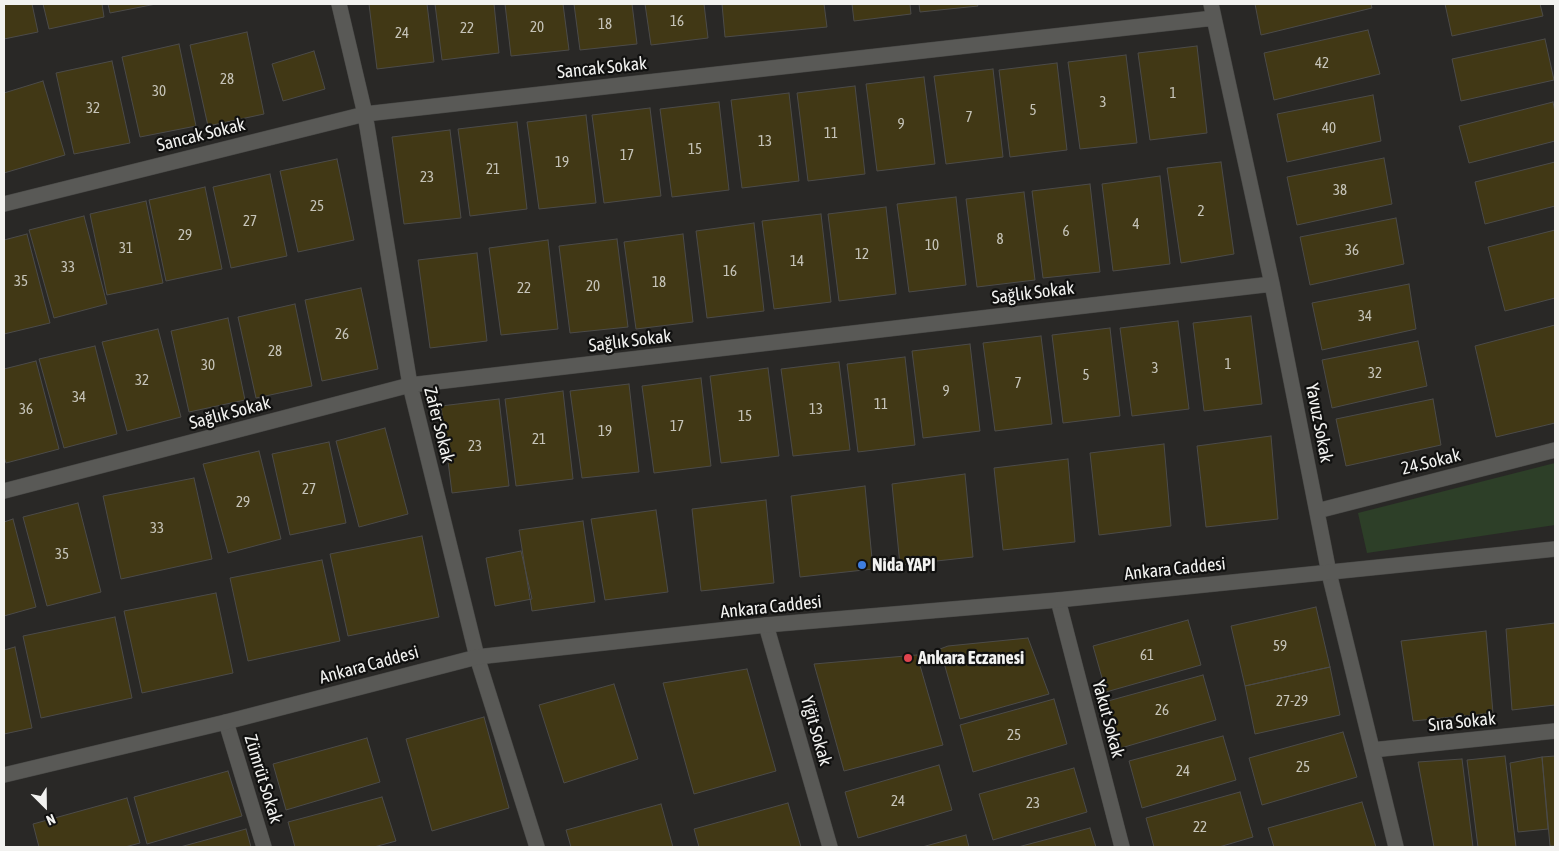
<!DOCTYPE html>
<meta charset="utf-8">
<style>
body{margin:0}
#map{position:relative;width:1559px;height:851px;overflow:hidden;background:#292826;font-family:"Asap Condensed",sans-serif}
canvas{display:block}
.frame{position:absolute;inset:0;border:5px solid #f2f2f0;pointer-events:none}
.north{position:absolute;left:20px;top:781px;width:50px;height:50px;-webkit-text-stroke:4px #111110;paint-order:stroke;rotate:157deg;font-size:14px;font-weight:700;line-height:20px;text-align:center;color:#f2f2f0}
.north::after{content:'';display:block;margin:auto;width:18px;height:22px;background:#f2f2f0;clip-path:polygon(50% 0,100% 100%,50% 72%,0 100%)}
</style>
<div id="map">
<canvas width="1559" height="851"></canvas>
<div class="frame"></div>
<div class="north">N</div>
</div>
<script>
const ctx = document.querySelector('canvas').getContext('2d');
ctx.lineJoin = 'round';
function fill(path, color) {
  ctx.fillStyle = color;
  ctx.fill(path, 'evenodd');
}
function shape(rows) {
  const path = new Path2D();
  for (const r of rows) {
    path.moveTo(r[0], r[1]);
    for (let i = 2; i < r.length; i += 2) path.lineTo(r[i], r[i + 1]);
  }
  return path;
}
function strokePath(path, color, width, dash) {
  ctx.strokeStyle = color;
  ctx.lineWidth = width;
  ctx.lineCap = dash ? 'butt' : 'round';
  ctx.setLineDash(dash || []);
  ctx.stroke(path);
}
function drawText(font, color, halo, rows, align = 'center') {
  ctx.font = font + ' "Asap Condensed",sans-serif';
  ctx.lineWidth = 4.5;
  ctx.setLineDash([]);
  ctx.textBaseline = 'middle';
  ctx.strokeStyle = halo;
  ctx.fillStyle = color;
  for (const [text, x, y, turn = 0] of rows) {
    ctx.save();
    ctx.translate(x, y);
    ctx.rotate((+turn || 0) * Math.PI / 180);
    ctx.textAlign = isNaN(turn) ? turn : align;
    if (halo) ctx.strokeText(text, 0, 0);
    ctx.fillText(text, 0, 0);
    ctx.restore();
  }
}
fill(shape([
 [1555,463,1555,525,1367,553,1358,513]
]), '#2d3f28');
const building = shape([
 [4,4,32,4,38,32,4,39,4,4],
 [43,4,102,4,104,17,49,29,43,4],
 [108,4,156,4,110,13,108,4],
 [369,4,427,4,434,62,377,69,369,4],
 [435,4,494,4,499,53,442,60,435,4],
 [505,4,563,4,569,50,511,56,505,4],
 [574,4,632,4,637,44,580,50,574,4],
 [645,4,704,4,708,38,651,45,645,4],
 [722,4,824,4,827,27,725,37,722,4],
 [852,4,910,4,911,14,854,21,852,4],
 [919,4,977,4,978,6,920,12,919,4],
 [1255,4,1371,4,1372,8,1261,35,1255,4],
 [1445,4,1540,4,1543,16,1452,36,1445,4],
 [1368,30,1380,74,1274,100,1264,53,1368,30],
 [247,32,264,114,208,126,190,45,247,32],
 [1545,39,1554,80,1461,101,1452,59,1545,39],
 [179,44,196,126,140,137,122,57,179,44],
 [1197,46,1207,133,1150,140,1138,53,1197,46],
 [314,51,325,89,283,101,272,64,314,51],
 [1126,55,1137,143,1080,149,1068,62,1126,55],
 [112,61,130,143,74,154,56,73,112,61],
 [1057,63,1067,150,1010,157,999,70,1057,63],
 [993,69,1003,157,946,164,934,76,993,69],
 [924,77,935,164,877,171,866,84,924,77],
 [43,81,65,155,4,173,4,93,43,81],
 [855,86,865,174,808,181,797,93,855,86],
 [789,93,799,181,742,188,731,100,789,93],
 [1373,95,1381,141,1287,162,1277,114,1373,95],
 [719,102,729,190,672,197,660,109,719,102],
 [1553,102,1555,112,1555,141,1469,163,1459,126,1553,102],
 [650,108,661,196,604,203,592,115,650,108],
 [586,115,596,203,539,209,527,122,586,115],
 [517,122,527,209,470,216,458,129,517,122],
 [450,130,461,218,404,224,392,137,450,130],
 [1384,158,1392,204,1297,225,1287,177,1384,158],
 [337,159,354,240,298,252,280,171,337,159],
 [1221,162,1234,254,1181,263,1167,168,1221,162],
 [1555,162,1555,206,1485,224,1475,182,1555,162],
 [270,174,287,256,231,268,213,187,270,174],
 [1160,176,1170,264,1113,271,1102,184,1160,176],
 [1090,184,1100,272,1043,278,1032,191,1090,184],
 [205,187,222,269,166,281,149,200,205,187],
 [1024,192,1035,280,977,287,966,199,1024,192],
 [956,197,966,285,909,292,897,204,956,197],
 [146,201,163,283,107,295,90,214,146,201],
 [886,207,896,294,839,301,828,214,886,207],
 [821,214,831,302,774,309,762,221,821,214],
 [84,216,107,304,54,318,29,230,84,216],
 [1396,218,1404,264,1310,285,1300,237,1396,218],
 [754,223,764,311,707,318,696,231,754,223],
 [1555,230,1555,298,1505,311,1488,247,1555,230],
 [27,234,50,323,4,334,4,240,27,234],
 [683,234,693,322,636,329,624,242,683,234],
 [617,239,628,327,570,333,559,246,617,239],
 [548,240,558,329,501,335,489,248,548,240],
 [477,253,487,341,430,348,418,260,477,253],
 [1409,284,1416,329,1322,350,1312,303,1409,284],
 [361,288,378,369,322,381,305,300,361,288],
 [295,304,312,386,256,398,238,317,295,304],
 [1251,316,1262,404,1204,411,1193,323,1251,316],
 [228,318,245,400,189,412,171,331,228,318],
 [1178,321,1189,409,1132,416,1120,328,1178,321],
 [1555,325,1555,423,1496,437,1475,346,1555,325],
 [1110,328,1120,416,1063,423,1052,335,1110,328],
 [158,329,181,417,127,431,102,342,158,329],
 [1041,336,1052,424,995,431,983,343,1041,336],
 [1418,341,1427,386,1332,408,1322,360,1418,341],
 [970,344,980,431,923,438,912,351,970,344],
 [95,346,117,434,64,448,39,359,95,346],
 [905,357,915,445,858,452,847,364,905,357],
 [36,361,59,449,6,463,4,457,4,369,36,361],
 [839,362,850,450,793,456,781,369,839,362],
 [768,368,779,456,721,463,710,376,768,368],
 [701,378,711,466,654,473,642,386,701,378],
 [629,384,639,472,582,478,570,391,629,384],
 [563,391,573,479,516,486,505,399,563,391],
 [499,399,509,486,452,493,441,406,499,399],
 [1433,399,1441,445,1346,466,1336,419,1433,399],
 [385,428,408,514,359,527,336,441,385,428],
 [1271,436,1278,519,1206,527,1197,446,1271,436],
 [329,442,346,523,290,535,272,454,329,442],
 [1164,444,1171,526,1099,535,1090,453,1164,444],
 [259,451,281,539,228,553,203,464,259,451],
 [1068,459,1075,542,1003,550,994,468,1068,459],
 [965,474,973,557,900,565,892,484,965,474],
 [194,478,212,559,121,579,103,496,194,478],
 [865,486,873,569,800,577,791,496,865,486],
 [766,500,774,583,701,591,692,509,766,500],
 [78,503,101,592,47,606,23,517,78,503],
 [656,510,668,592,605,600,591,519,656,510],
 [13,519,36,607,4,616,4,522,13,519],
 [583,521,595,602,532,611,519,530,583,521],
 [422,536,439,617,348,636,330,554,422,536],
 [521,551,532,599,495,606,486,558,521,551],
 [322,560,340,641,248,661,230,578,322,560],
 [216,593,233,673,142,693,124,611,216,593],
 [1316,607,1330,667,1245,686,1231,626,1316,607],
 [115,617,132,698,41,718,23,636,115,617],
 [1188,620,1201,665,1106,692,1093,646,1188,620],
 [1555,623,1555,705,1512,710,1506,629,1555,623],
 [1486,631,1493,713,1413,721,1401,641,1486,631],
 [1028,638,1049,694,960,719,940,649,948,646,1028,638],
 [15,647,32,728,4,734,4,650,15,647],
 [917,655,943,745,844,771,814,664,917,655],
 [1330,667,1340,715,1255,734,1245,686,1330,667],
 [747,669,776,771,694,794,663,683,747,669],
 [1203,675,1216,720,1121,748,1108,701,1203,675],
 [614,684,638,759,564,783,539,705,614,684],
 [1054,699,1067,744,973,772,960,725,1054,699],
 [484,717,509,808,432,831,406,739,484,717],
 [1343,732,1357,777,1262,805,1249,758,1343,732],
 [1223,736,1236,780,1142,808,1129,761,1223,736],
 [367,738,380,782,286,810,273,764,367,738],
 [1505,756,1516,847,1478,847,1467,760,1505,756],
 [1555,756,1555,846,1550,846,1542,757,1555,756],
 [1542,757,1548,829,1518,832,1510,763,1542,757],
 [1462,759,1473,847,1434,847,1418,762,1462,759],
 [939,765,952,810,858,838,845,792,939,765],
 [1074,768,1087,812,993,840,979,794,1074,768],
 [228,771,242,816,147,844,134,797,228,771],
 [1240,792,1253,837,1219,847,1154,847,1146,818,1240,792],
 [382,797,396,841,374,847,295,847,288,822,382,797],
 [127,798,140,843,125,847,39,847,33,824,127,798],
 [1362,802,1376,847,1274,847,1268,828,1362,802],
 [788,803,801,847,699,847,694,829,788,803],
 [661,804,673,847,571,847,566,830,661,804],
 [1090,828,1096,847,1018,847,1090,828],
 [246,829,251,847,180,847,246,829],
 [966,835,969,847,922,847,966,835]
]);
fill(building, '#413815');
strokePath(building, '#4c4b49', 1);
const street = shape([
 [339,4,365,114,410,385,477,657,537,847],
 [1211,4,1272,284,1329,573,1396,847],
 [4,204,365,114,1214,18],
 [4,491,410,385,1272,284],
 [1317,511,1555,450],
 [1058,600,1122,847],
 [766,625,830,847],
 [226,722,264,847],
 [1372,750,1555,731]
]);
const secondary = shape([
 [4,775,226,722,477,657,766,625,1058,600,1555,549]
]);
strokePath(street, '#474745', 16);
strokePath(secondary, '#474745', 16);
strokePath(street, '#595956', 15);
strokePath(secondary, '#595956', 15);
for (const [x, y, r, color] of [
 [862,565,5,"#3f7fe0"],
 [908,658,5,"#e0444e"]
]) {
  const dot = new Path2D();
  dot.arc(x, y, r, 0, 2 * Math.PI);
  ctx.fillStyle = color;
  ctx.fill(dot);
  strokePath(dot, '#111110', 2);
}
drawText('15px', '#c6c4b9', null, [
 ["16",677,21],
 ["18",605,24],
 ["20",537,27],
 ["22",467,28],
 ["24",402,33],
 ["42",1322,63],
 ["28",227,79],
 ["30",159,91],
 ["1",1173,93],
 ["3",1103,102],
 ["32",93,108],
 ["5",1033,110],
 ["7",969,117],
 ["9",901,124],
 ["40",1329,128],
 ["11",831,133],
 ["13",765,141],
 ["15",695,149],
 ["17",627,155],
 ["19",562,162],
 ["21",493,169],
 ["23",427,177],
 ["38",1340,190],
 ["25",317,206],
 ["2",1201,211],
 ["27",250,221],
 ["4",1136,224],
 ["6",1066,231],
 ["29",185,235],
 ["8",1000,239],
 ["10",932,245],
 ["31",126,248],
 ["36",1352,250],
 ["12",862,254],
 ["14",797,261],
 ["33",68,267],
 ["16",730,271],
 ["35",21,281],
 ["18",659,282],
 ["20",593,286],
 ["22",524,288],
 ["34",1365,316],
 ["26",342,334],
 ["28",275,351],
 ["1",1228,364],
 ["30",208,365],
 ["3",1155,368],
 ["32",1375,373],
 ["5",1086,375],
 ["32",142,380],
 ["7",1018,383],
 ["9",946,391],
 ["34",79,397],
 ["11",881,404],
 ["36",26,409],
 ["13",816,409],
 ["15",745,416],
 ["17",677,426],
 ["19",605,431],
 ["21",539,439],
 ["23",475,446],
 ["27",309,489],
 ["29",243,502],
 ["33",157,528],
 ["35",62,554],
 ["59",1280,646],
 ["61",1147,655],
 ["27-29",1292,701],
 ["26",1162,710],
 ["25",1014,735],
 ["25",1303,767],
 ["24",1183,771],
 ["24",898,801],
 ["23",1033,803],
 ["22",1200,827]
]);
drawText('18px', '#f2f2f0', '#111110', [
 ["Sancak Sokak",602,68,-6],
 ["Sancak Sokak",201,135,-14],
 ["Sağlık Sokak",1033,293,-7],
 ["Sağlık Sokak",630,341,-7],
 ["Sağlık Sokak",230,413,-15],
 ["Yavuz Sokak",1319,423,79],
 ["Zafer Sokak",439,425,76],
 ["24.Sokak",1431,462,-14],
 ["Ankara Caddesi",1175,569,-6],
 ["Ankara Caddesi",771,607,-6],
 ["Ankara Caddesi",369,665,-15],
 ["Yakut Sokak",1108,719,75],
 ["Sıra Sokak",1462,722,-6],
 ["Yiğit Sokak",816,731,74],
 ["Zümrüt Sokak",263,779,73]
]);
drawText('bold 18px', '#f2f2f0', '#111110', [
 ["Nida YAPI",872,565],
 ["Ankara Eczanesi",918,658]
], 'left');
</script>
